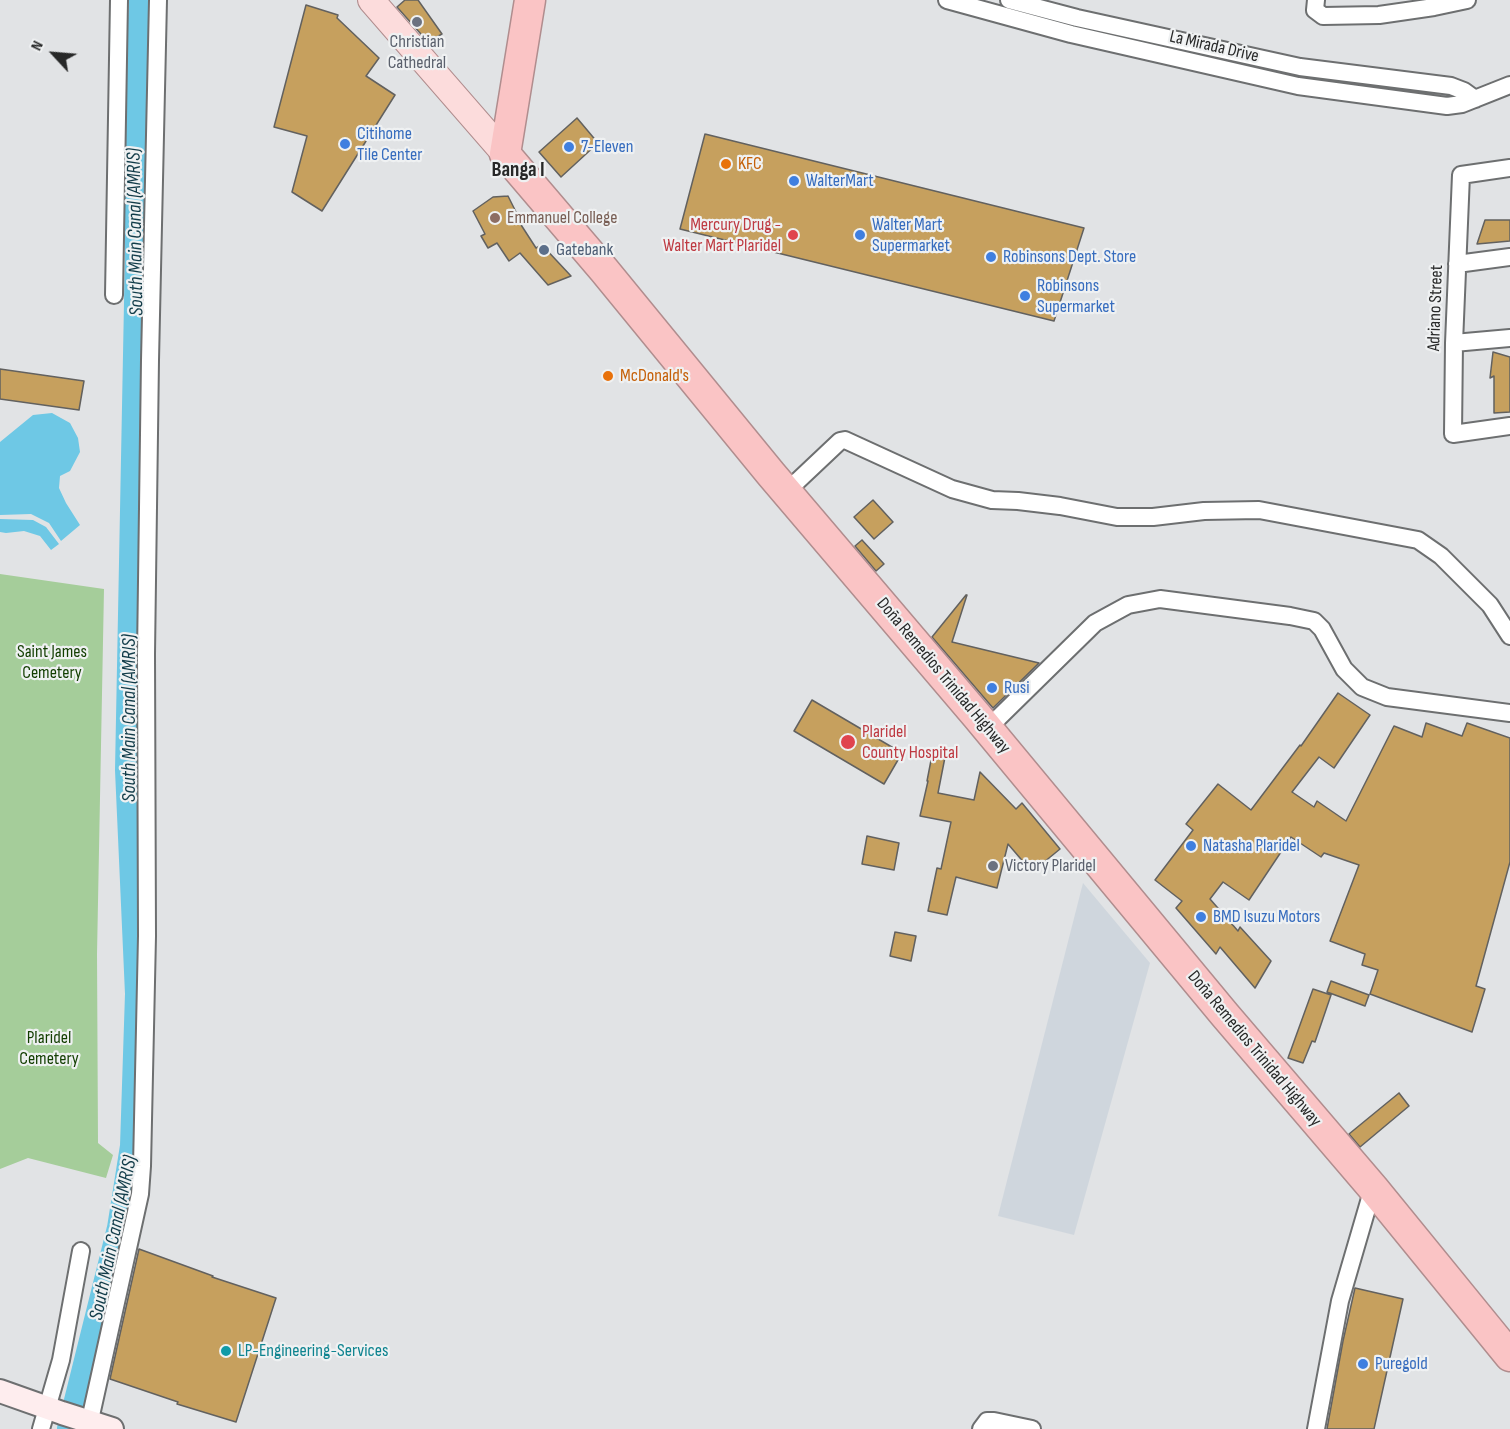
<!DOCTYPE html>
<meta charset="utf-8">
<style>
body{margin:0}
#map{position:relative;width:1510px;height:1429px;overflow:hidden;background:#e1e3e5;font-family:"Sofia Sans Condensed",sans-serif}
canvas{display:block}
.north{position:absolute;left:24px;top:24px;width:60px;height:60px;-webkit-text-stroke:4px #eff1f2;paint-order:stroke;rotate:296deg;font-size:16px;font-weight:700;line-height:24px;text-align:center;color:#272828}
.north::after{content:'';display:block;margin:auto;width:21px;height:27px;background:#272828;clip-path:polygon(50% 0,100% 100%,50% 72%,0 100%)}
</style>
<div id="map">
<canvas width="1510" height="1429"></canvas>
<div class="north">N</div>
</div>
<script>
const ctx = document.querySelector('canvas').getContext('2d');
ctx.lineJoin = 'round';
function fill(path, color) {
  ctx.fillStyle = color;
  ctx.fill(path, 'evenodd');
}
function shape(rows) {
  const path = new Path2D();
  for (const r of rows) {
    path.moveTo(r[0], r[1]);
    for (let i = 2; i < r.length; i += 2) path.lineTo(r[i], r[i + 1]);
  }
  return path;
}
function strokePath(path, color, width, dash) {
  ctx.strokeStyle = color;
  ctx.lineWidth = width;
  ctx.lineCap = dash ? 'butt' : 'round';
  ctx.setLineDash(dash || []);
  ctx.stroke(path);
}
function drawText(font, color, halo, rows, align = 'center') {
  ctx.font = font + ' "Sofia Sans Condensed",sans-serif';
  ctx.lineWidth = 4.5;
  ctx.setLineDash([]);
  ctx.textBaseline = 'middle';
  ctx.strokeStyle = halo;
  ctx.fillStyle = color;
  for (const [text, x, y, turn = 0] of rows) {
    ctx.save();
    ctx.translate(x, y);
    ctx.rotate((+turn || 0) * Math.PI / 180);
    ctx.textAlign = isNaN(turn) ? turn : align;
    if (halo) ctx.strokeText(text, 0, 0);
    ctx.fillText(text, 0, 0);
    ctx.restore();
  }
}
fill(shape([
 [1083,883,1150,963,1074,1235,998,1216]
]), '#cfd6dd');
fill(shape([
 [0,574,104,589,97,954,98,1143,113,1155,106,1178,28,1158,0,1169]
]), '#a5cd9a');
fill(shape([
 [52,413,70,423,78,438,80,452,70,471,60,476,59,488,66,503,80,525,61,541,49,523,31,514,0,515,0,442,33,415],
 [0,519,33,520,46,527,59,544,51,550,40,536,24,531,6,533,0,532]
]), '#6ec8e5');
strokePath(shape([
 [70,1429,120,1228,133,1146,138,994,128,770,138,251,134,150,142,0]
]), '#6ec8e5', 26);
const building = shape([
 [405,0,418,0,442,34,428,42,397,7,405,0],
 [306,5,338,15,337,18,379,58,366,76,395,95,322,211,292,192,307,136,274,127,306,5],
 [577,118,598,143,561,177,539,152,577,118],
 [705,134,1084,228,1054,321,680,229,705,134],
 [508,196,516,212,514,214,536,248,542,245,571,276,548,285,520,253,509,261,497,243,488,248,481,236,485,234,473,211,493,197,508,196],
 [1485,220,1510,220,1510,241,1477,244,1485,220],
 [1493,352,1510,357,1510,412,1494,413,1494,376,1490,378,1493,352],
 [0,369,84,381,79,410,0,399,0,369],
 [873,500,893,522,874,539,854,517,873,500],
 [862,540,884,564,876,571,855,546,862,540],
 [966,595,967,595,952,642,1039,663,993,708,932,637,966,595],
 [1338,693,1370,715,1334,768,1319,757,1292,792,1314,807,1317,801,1346,821,1394,726,1422,737,1426,723,1462,736,1467,723,1510,738,1510,862,1476,986,1485,989,1472,1032,1370,994,1378,970,1362,965,1365,954,1330,941,1359,865,1324,853,1321,857,1291,837,1249,900,1223,882,1210,899,1238,931,1240,927,1271,961,1255,988,1220,947,1216,954,1176,908,1182,901,1155,880,1193,830,1186,824,1218,784,1251,810,1300,745,1301,746,1338,693],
 [812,700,902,753,884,784,794,731,812,700],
 [933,750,946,752,938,793,974,800,980,772,1016,809,1022,803,1060,849,1032,872,1008,844,997,888,956,877,947,915,928,911,937,868,941,869,951,822,920,816,928,781,927,781,933,750],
 [867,836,899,843,894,870,862,864,867,836],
 [895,932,916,936,911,961,890,956,895,932],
 [1331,981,1369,995,1365,1006,1327,992,1331,981],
 [1313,989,1331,995,1315,1042,1312,1041,1303,1063,1288,1058,1313,989],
 [1399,1093,1409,1106,1360,1147,1349,1134,1399,1093],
 [139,1249,213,1276,212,1277,276,1298,236,1422,177,1404,178,1402,110,1379,139,1249],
 [1355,1288,1403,1299,1374,1429,1327,1429,1343,1341,1355,1288]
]);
fill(building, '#c6a05e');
strokePath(building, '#62615f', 1.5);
const street = shape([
 [947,0,1071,34,1298,86,1447,106,1462,104,1510,85],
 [1009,0,1077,18,1300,67,1451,86,1464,91,1475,99],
 [1316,0,1315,10,1323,16,1379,15,1434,7,1467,0],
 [1510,168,1461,175,1454,343,1453,434,1510,426],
 [1457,264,1510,257],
 [114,295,119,0],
 [1454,343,1510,338],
 [787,491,840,441,845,440,952,489,992,500,1018,501,1060,506,1117,517,1153,517,1204,511,1259,510,1418,540,1441,556,1490,605,1510,636],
 [987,729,1095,623,1128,605,1160,599,1290,616,1314,621,1322,629,1344,669,1362,687,1387,697,1510,713],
 [41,1429,61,1360,81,1251],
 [88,1429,140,1194,142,1166,147,936,146,654,150,360,158,0],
 [981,1429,987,1421,994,1421,1032,1429],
 [1316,1429,1340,1301,1373,1188]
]);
const secondary = shape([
 [0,1391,62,1413,112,1429]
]);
const primary = shape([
 [371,0,505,154]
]);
const highway = shape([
 [530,0,505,154,604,270,771,474,977,716,1225,1015,1373,1188,1510,1356]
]);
strokePath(street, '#6d6f70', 20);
strokePath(secondary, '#6d6f70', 26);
strokePath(primary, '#b08d8e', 28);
strokePath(highway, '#b08d8e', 33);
strokePath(street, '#fff', 16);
strokePath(secondary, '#feedee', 22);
strokePath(primary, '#fcdcdc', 26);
strokePath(highway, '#fac4c5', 30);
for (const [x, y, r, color] of [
 [417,22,6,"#6b7280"],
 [345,144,6,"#3f7fe0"],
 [569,147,6,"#3f7fe0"],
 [726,164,6,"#e8710a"],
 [794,181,6,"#3f7fe0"],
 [495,218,6,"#8d6e63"],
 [793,235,6,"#e0444e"],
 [860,235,6,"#3f7fe0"],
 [544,250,6,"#5c6f8a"],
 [991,257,6,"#3f7fe0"],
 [1025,296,6,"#3f7fe0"],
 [608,376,6,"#e8710a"],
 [992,688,6,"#3f7fe0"],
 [848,742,8,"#e0444e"],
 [1191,846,6,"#3f7fe0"],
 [993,866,6,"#6b7280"],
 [1201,917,6,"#3f7fe0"],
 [226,1351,6,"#0f9aa8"],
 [1363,1364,6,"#3f7fe0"]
]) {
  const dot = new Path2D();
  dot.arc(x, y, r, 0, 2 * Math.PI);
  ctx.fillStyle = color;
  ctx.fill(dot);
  strokePath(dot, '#eff1f2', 2);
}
drawText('18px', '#5b616d', '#eff1f2', [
 ["Christian",417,42],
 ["Cathedral",417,63],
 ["Victory Plaridel",1005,866,"left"]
]);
drawText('18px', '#272828', '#eff1f2', [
 ["La Mirada Drive",1214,47,13],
 ["Adriano Street",1436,308,-88],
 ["Doña Remedios Trinidad Highway",943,676,50],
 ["Doña Remedios Trinidad Highway",1254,1049,50]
]);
drawText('18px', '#366cbe', '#eff1f2', [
 ["Citihome",357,134],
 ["Tile Center",357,155],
 ["7-Eleven",581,147],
 ["WalterMart",806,181],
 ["Walter Mart",872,225],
 ["Supermarket",872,246],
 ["Robinsons Dept. Store",1003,257],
 ["Robinsons",1037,286],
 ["Supermarket",1037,307],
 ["Rusi",1004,688],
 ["Natasha Plaridel",1203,846],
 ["BMD Isuzu Motors",1213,917],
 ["Puregold",1375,1364]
], 'left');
drawText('18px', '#c56008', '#eff1f2', [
 ["KFC",738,164],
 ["McDonald's",620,376]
], 'left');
drawText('18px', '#785e54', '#eff1f2', [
 ["Emmanuel College",507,218]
], 'left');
drawText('18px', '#be3a42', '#eff1f2', [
 ["Mercury Drug -",781,225],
 ["Walter Mart Plaridel",781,246],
 ["Plaridel",862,732,"left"],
 ["County Hospital",862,753,"left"]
], 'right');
drawText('18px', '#4e5e75', '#eff1f2', [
 ["Gatebank",556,250]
], 'left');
drawText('18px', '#123e00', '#eff1f2', [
 ["Saint James",52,652],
 ["Cemetery",52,673],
 ["Plaridel",49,1038],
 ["Cemetery",49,1059]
]);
drawText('18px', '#0d838f', '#eff1f2', [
 ["LP-Engineering-Services",238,1351]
], 'left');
drawText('italic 20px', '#123c49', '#eff1f2', [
 ["South Main Canal (AMRIS)",136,232,-91],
 ["South Main Canal (AMRIS)",130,718,-90],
 ["South Main Canal (AMRIS)",114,1238,-78]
]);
drawText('bold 21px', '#272828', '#eff1f2', [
 ["Banga I",518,171]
]);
</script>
